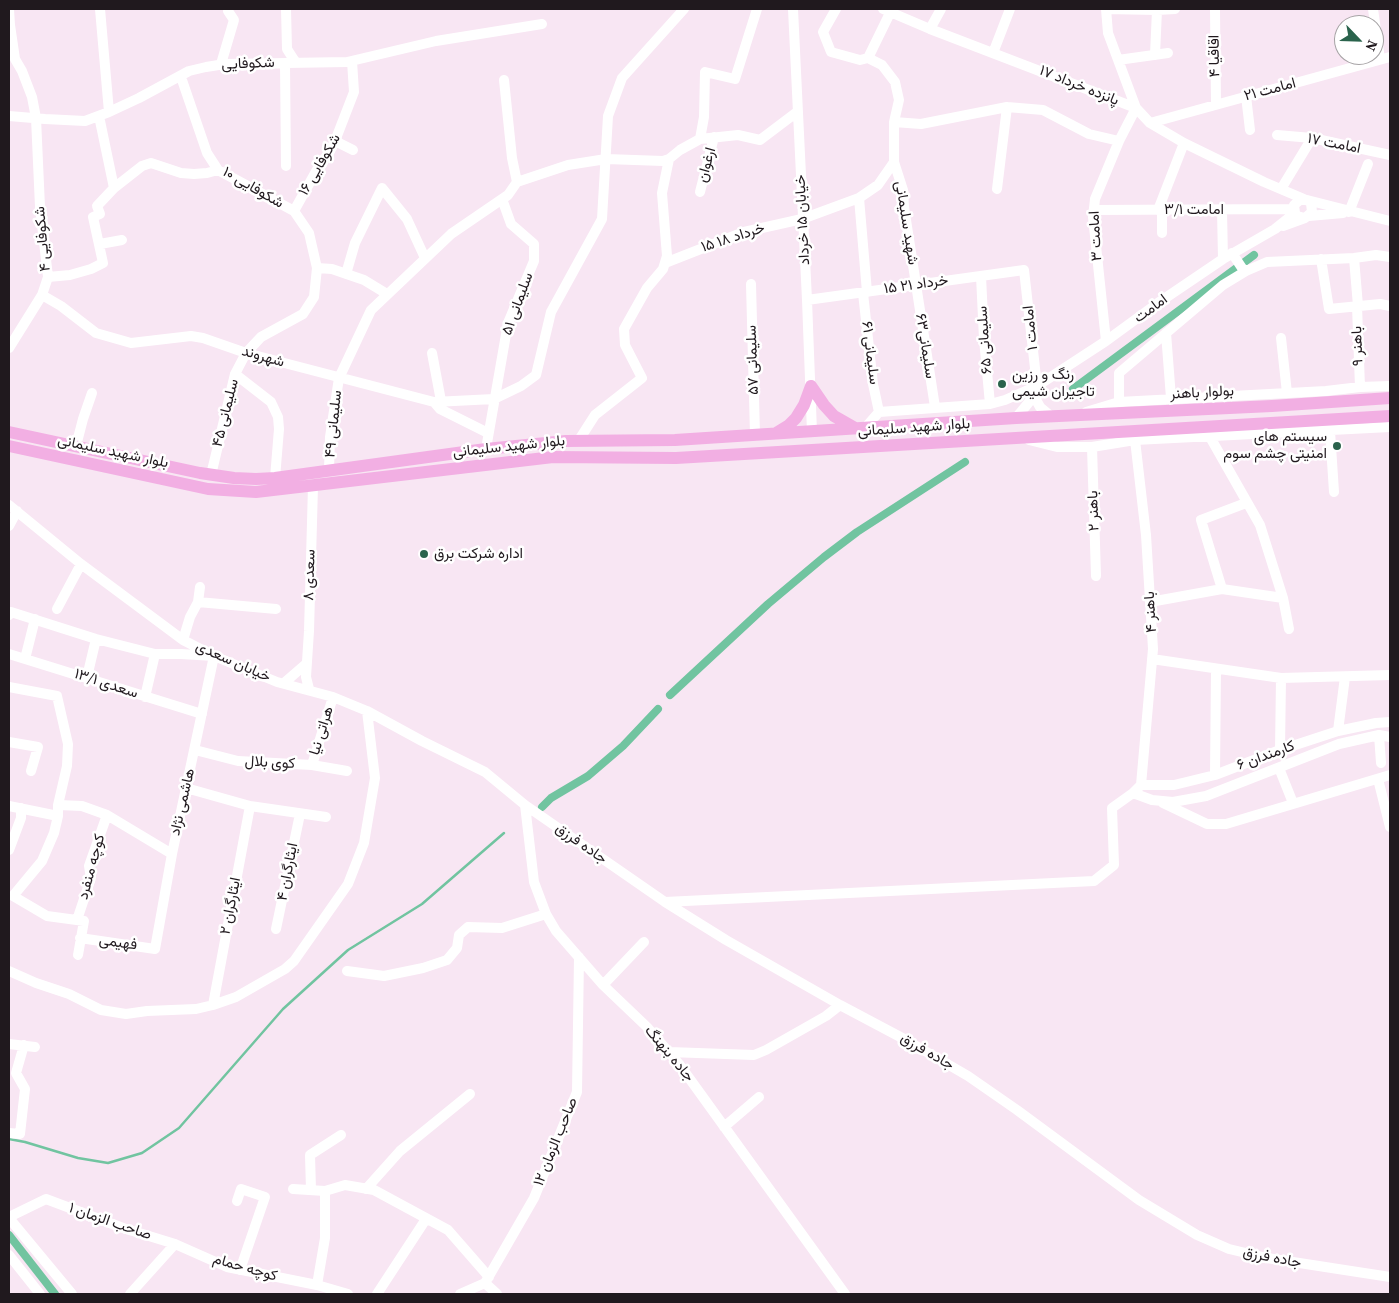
<!DOCTYPE html>
<meta charset="utf-8">
<style>
body{margin:0}
#map{position:relative;width:1399px;height:1303px;overflow:hidden;background:#f8e6f3;font-family:"Source Serif 4",serif}
canvas{display:block}
.frame{position:absolute;inset:0;border:10px solid #20191e;pointer-events:none}
.north{position:absolute;left:1334px;top:15px;width:50px;height:50px;box-sizing:border-box;background:#fff;border:1px solid #a6a3a5;border-radius:50%;rotate:114deg;font-size:14px;font-weight:700;line-height:20px;text-align:center;color:#20191e}
.north::after{content:'';display:block;margin:auto;width:18px;height:22px;background:#2a634c;clip-path:polygon(50% 0,100% 100%,50% 72%,0 100%)}
</style>
<div id="map">
<canvas width="1399" height="1303"></canvas>
<div class="frame"></div>
<div class="north">N</div>
</div>
<script>
const ctx = document.querySelector('canvas').getContext('2d');
ctx.lineJoin = 'round';
function shape(rows) {
  const path = new Path2D();
  for (const r of rows) {
    path.moveTo(r[0], r[1]);
    for (let i = 2; i < r.length; i += 2) path.lineTo(r[i], r[i + 1]);
  }
  return path;
}
function strokePath(path, color, width, dash) {
  ctx.strokeStyle = color;
  ctx.lineWidth = width;
  ctx.lineCap = dash ? 'butt' : 'round';
  ctx.setLineDash(dash || []);
  ctx.stroke(path);
}
function drawText(font, color, halo, rows, align = 'center') {
  ctx.font = font + ' "Source Serif 4",Vazirmatn,serif';
  ctx.lineWidth = 5;
  ctx.setLineDash([]);
  ctx.textBaseline = 'middle';
  ctx.strokeStyle = halo;
  ctx.fillStyle = color;
  for (const [text, x, y, turn = 0] of rows) {
    ctx.save();
    ctx.translate(x, y);
    ctx.rotate((+turn || 0) * Math.PI / 180);
    ctx.textAlign = isNaN(turn) ? turn : align;
    if (halo) ctx.strokeText(text, 0, 0);
    ctx.fillText(text, 0, 0);
    ctx.restore();
  }
}
strokePath(shape([
 [9,1139,25,1142,78,1158,108,1163,142,1153,179,1128,283,1009,348,950,422,904,504,833]
]), '#71c4a0', 2.5);
strokePath(shape([
 [1073,389,1254,255],
 [670,695,768,604,824,557,857,532,965,462],
 [542,807,551,798,588,776,623,746,658,709],
 [9,1235,55,1294]
]), '#71c4a0', 8);
strokePath(shape([
 [100,9,109,112],
 [286,9,287,49,296,63],
 [793,9,807,300,812,432],
 [883,9,930,29,1136,108,1150,123,1184,143,1264,182,1304,199],
 [1106,9,1108,33,1136,108,1119,141,1095,199,1093,217,1106,341],
 [1106,9,1157,10,1175,9],
 [1215,9,1216,104],
 [1373,9,1380,59],
 [930,29,941,9],
 [993,53,1010,9],
 [1155,55,1157,10],
 [868,58,890,13],
 [1118,60,1168,53],
 [285,63,286,166],
 [221,64,234,20,228,11],
 [181,77,207,153,218,170,294,211,309,233,317,268,314,297,303,314,261,337,246,353,235,374,211,475],
 [504,80,512,158,517,182],
 [1246,96,1250,130],
 [9,116,45,119,85,121,109,112,139,98,189,71,206,67,225,64,347,62,436,41,542,24],
 [99,116,114,188],
 [894,122,921,124,1007,107,1043,110,1089,134,1119,141],
 [1150,123,1390,57],
 [1277,135,1312,138,1390,155],
 [700,139,704,117,705,72,735,79,757,9],
 [335,141,353,150],
 [894,162,903,190,904,207,935,407],
 [997,189,1007,107],
 [1281,189,1312,138],
 [700,192,714,137],
 [859,198,867,292],
 [1307,200,1390,221],
 [1094,210,1294,209],
 [1158,210,1184,143],
 [1222,210,1223,259],
 [294,211,319,166,329,153,335,141,354,92,352,61],
 [1349,212,1368,164],
 [1309,216,1343,213],
 [1283,226,1305,218,1312,212,1311,203,1307,200,1300,200,1294,205,1295,213,1297,216,1305,218],
 [1162,233,1162,210],
 [100,244,122,240],
 [1232,253,1242,268,1246,271],
 [1354,258,1358,306],
 [1321,259,1329,309,1380,304,1390,306],
 [665,263,744,232,802,219,859,198,878,185,894,162,894,122,899,100,895,82,882,65,868,58,860,60,831,52,823,32,836,9],
 [317,268,332,269,364,280,387,294],
 [346,274,355,243,382,188,407,219,425,258],
 [981,276,984,339,990,404],
 [48,277,70,275,91,269,103,263,93,217,100,214,97,206,114,188,142,166,151,163,181,173,194,174,207,173,218,170],
 [751,284,755,435],
 [863,293,873,384,879,412],
 [42,295,61,306,96,333,131,343,191,336,203,338,246,353,434,402,494,399,521,386,536,375,551,312,602,219,608,116,622,78,684,9],
 [807,300,1024,270,1037,386,1005,400,990,404,879,412,865,428],
 [1357,306,1360,387],
 [1166,333,1171,398],
 [1281,338,1287,393],
 [9,348,42,295,48,277,40,207,36,118,32,97,22,71,15,59,10,25,9,9],
 [432,353,441,401],
 [235,374,271,402,278,417,279,429,275,478],
 [1034,396,1037,386,1106,341,1158,303,1223,259,1275,229,1295,213],
 [434,402,440,409,488,433],
 [1119,402,1119,373,1223,285,1246,271,1267,262,1354,258,1376,255,1390,257],
 [1086,412,1119,402,1326,391,1360,387,1390,386],
 [1016,418,1034,396,1040,407,1052,417],
 [1330,431,1334,492],
 [1210,437,1260,525,1283,598,1289,629],
 [579,440,595,415,642,378,625,345,624,329,647,288,663,269,667,256,662,193,669,159],
 [1029,440,1057,447,1092,447,1135,440,1390,427],
 [1135,440,1146,535,1153,649,1141,785],
 [76,446,83,419,92,393],
 [1092,447,1096,576],
 [486,449,508,323,534,261,534,244,511,224,502,199],
 [329,470,330,437,339,378,371,310,451,234,508,195,517,182,568,165,606,159,663,161,669,159,680,150,700,139,738,135,760,140,797,112],
 [9,505,81,564,183,640,214,656,277,682,333,697,367,711,422,741,485,772,525,805,665,902,726,940,840,1005,906,1040,968,1076,1017,1110,1139,1200,1197,1235,1229,1249,1267,1258,1390,1277],
 [9,526,17,511],
 [1222,589,1201,520,1246,503],
 [198,602,276,609],
 [1150,602,1222,589,1283,598],
 [57,609,81,564],
 [9,615,11,612,96,639,155,654,181,654,214,656,172,854,155,949,80,938],
 [183,640,190,617,198,602,200,587],
 [9,654,202,714],
 [25,659,35,619],
 [1152,659,1281,678,1390,675],
 [87,677,96,639],
 [284,683,306,664],
 [9,687,57,696,68,744,67,766,58,805,58,816,54,833,42,861,13,896,47,916,84,921,78,955],
 [309,689,306,677,309,631,313,486],
 [145,697,155,654],
 [1338,731,1345,677],
 [1379,735,1381,763],
 [9,742,38,747,31,771],
 [195,750,238,761,312,765,347,771],
 [1280,750,1281,678],
 [312,765,333,697],
 [1279,768,1293,803],
 [1215,775,1216,669],
 [1378,779,1390,827],
 [1141,785,1174,785,1215,775,1280,750,1338,731,1376,723,1390,722],
 [186,788,250,806,326,817],
 [1133,793,1152,800,1173,802,1206,796,1339,744,1379,735,1390,737],
 [1163,803,1207,824,1226,824,1390,775],
 [58,805,82,806,107,815,172,854],
 [525,805,534,882,546,914,556,931,603,985,647,1027,679,1064,845,1294],
 [9,806,58,816],
 [9,850,21,818,21,808],
 [665,902,1094,881,1114,865,1112,808,1133,793,1141,785],
 [77,920,91,878,89,866,107,815],
 [276,929,300,814],
 [9,971,36,983,69,994,101,1010,126,1014,147,1011,196,1009,213,1005,236,997,285,969,294,961,348,884,364,843,375,778,367,711],
 [347,971,384,976,423,968,447,960,457,948,459,935,468,927,502,928,546,914],
 [603,985,644,942],
 [213,1005,250,806],
 [9,1044,35,1047],
 [669,1052,754,1055,766,1050,826,1016,840,1005],
 [724,1127,759,1097],
 [9,1133,20,1134,25,1089,16,1073,24,1045],
 [293,1189,325,1191,345,1185,374,1190,448,1230,489,1277],
 [366,1189,400,1151,470,1094],
 [311,1190,310,1155,341,1135],
 [237,1201,241,1189,265,1197,240,1270],
 [9,1217,46,1199,123,1228,175,1244,227,1267,317,1285,348,1294],
 [9,1218,72,1294],
 [9,1255,40,1294],
 [485,1283,534,1198,577,1092,579,957],
 [485,1283,497,1294],
 [317,1285,325,1238,325,1191],
 [130,1294,175,1244],
 [377,1294,426,1219],
 [460,1294,485,1283]
]), '#fff', 10);
strokePath(shape([
 [811,386,824,405,834,416,855,428],
 [9,432,200,473,234,478,256,479,275,478,486,449,566,441,675,440,1016,418,1272,406,1390,398],
 [776,433,789,425,796,418,804,405,811,386],
 [9,446,208,489,256,492,553,457,676,458,1390,416]
]), '#f2afe3', 12);
for (const [x, y, r, color] of [
 [1002,384,5,"#2a634c"],
 [1337,446,5,"#2a634c"],
 [424,554,5,"#2a634c"]
]) {
  const dot = new Path2D();
  dot.arc(x, y, r, 0, 2 * Math.PI);
  ctx.fillStyle = color;
  ctx.fill(dot);
  strokePath(dot, '#fff', 2);
}
drawText('15px', '#20191e', '#fff', [
 ["اقاقیا ۴",1215,56,-91],
 ["شکوفایی",248,64,-2],
 ["پانزده خرداد ۱۷",1079,86,22],
 ["امامت ۲۱",1270,90,-15],
 ["امامت ۱۷",1334,144,11],
 ["شکوفایی ۱۶",320,165,-60],
 ["ارغوان",707,165,-75],
 ["شکوفایی ۱۰",253,188,30],
 ["امامت ۳/۱",1194,210],
 ["خیابان ۱۵ خرداد",803,220,-93],
 ["شهید سلیمانی",906,223,81],
 ["امامت ۳",1096,236,-93],
 ["۱۵ خرداد ۱۸",733,238,-18],
 ["شکوفایی ۴",43,239,-95],
 ["۱۵ خرداد ۲١",916,285,-8],
 ["سلیمانی ۵۱",518,304,-70],
 ["امامت",1151,309,-36],
 ["امامت ۱",1031,328,-96],
 ["سلیمانی ۶۵",985,340,-94],
 ["سلیمانی۶۳",925,346,81],
 ["باهنر ۹",1358,346,-92],
 ["سلیمانی ۶۱",870,353,83],
 ["شهروند",263,357,16],
 ["سلیمانی ۵۷",753,360,-92],
 ["بولوار باهنر",1202,393,-3],
 ["سلیمانی ۴۵",226,413,-76],
 ["سلیمانی ۴۹",334,424,-84],
 ["بلوار شهید سلیمانی",914,428,-4],
 ["بلوار شهید سلیمانی",509,447,-6],
 ["بلوار شهید سلیمانی",113,452,12],
 ["باهنر ۲",1094,511,-92],
 ["سعدی ۸",310,575,-88],
 ["باهنر ۴",1151,612,-93],
 ["خیابان سعدی",233,662,24],
 ["سعدی ۱۳/۱",106,684,18],
 ["هراتی نیا",322,731,-73],
 ["کارمندان ۶",1266,756,-20],
 ["کوی بلال",270,763,3],
 ["هاشمی نژاد",183,802,-77],
 ["جاده فرزق",581,844,35],
 ["کوچه منفرد",92,867,-75],
 ["ایثارگران ۴",288,872,-79],
 ["ایثارگران ۲",231,906,-79],
 ["فهیمی",118,943,8],
 ["جاده فرزق",927,1052,30],
 ["جاده بنهنگ",669,1054,50],
 ["صاحب الزمان ۱۲",556,1142,-68],
 ["صاحب الزمان ۱",110,1222,19],
 ["جاده فرزق",1272,1258,11],
 ["کوچه حمام",245,1268,16]
]);
drawText('15px', '#20191e', '#fff', [
 ["رنگ و رزین",1012,375],
 ["تاجیران شیمی",1012,392],
 ["سیستم های",1327,437,"right"],
 ["امنیتی چشم سوم",1327,454,"right"],
 ["اداره شرکت برق",434,554]
], 'left');
</script>
